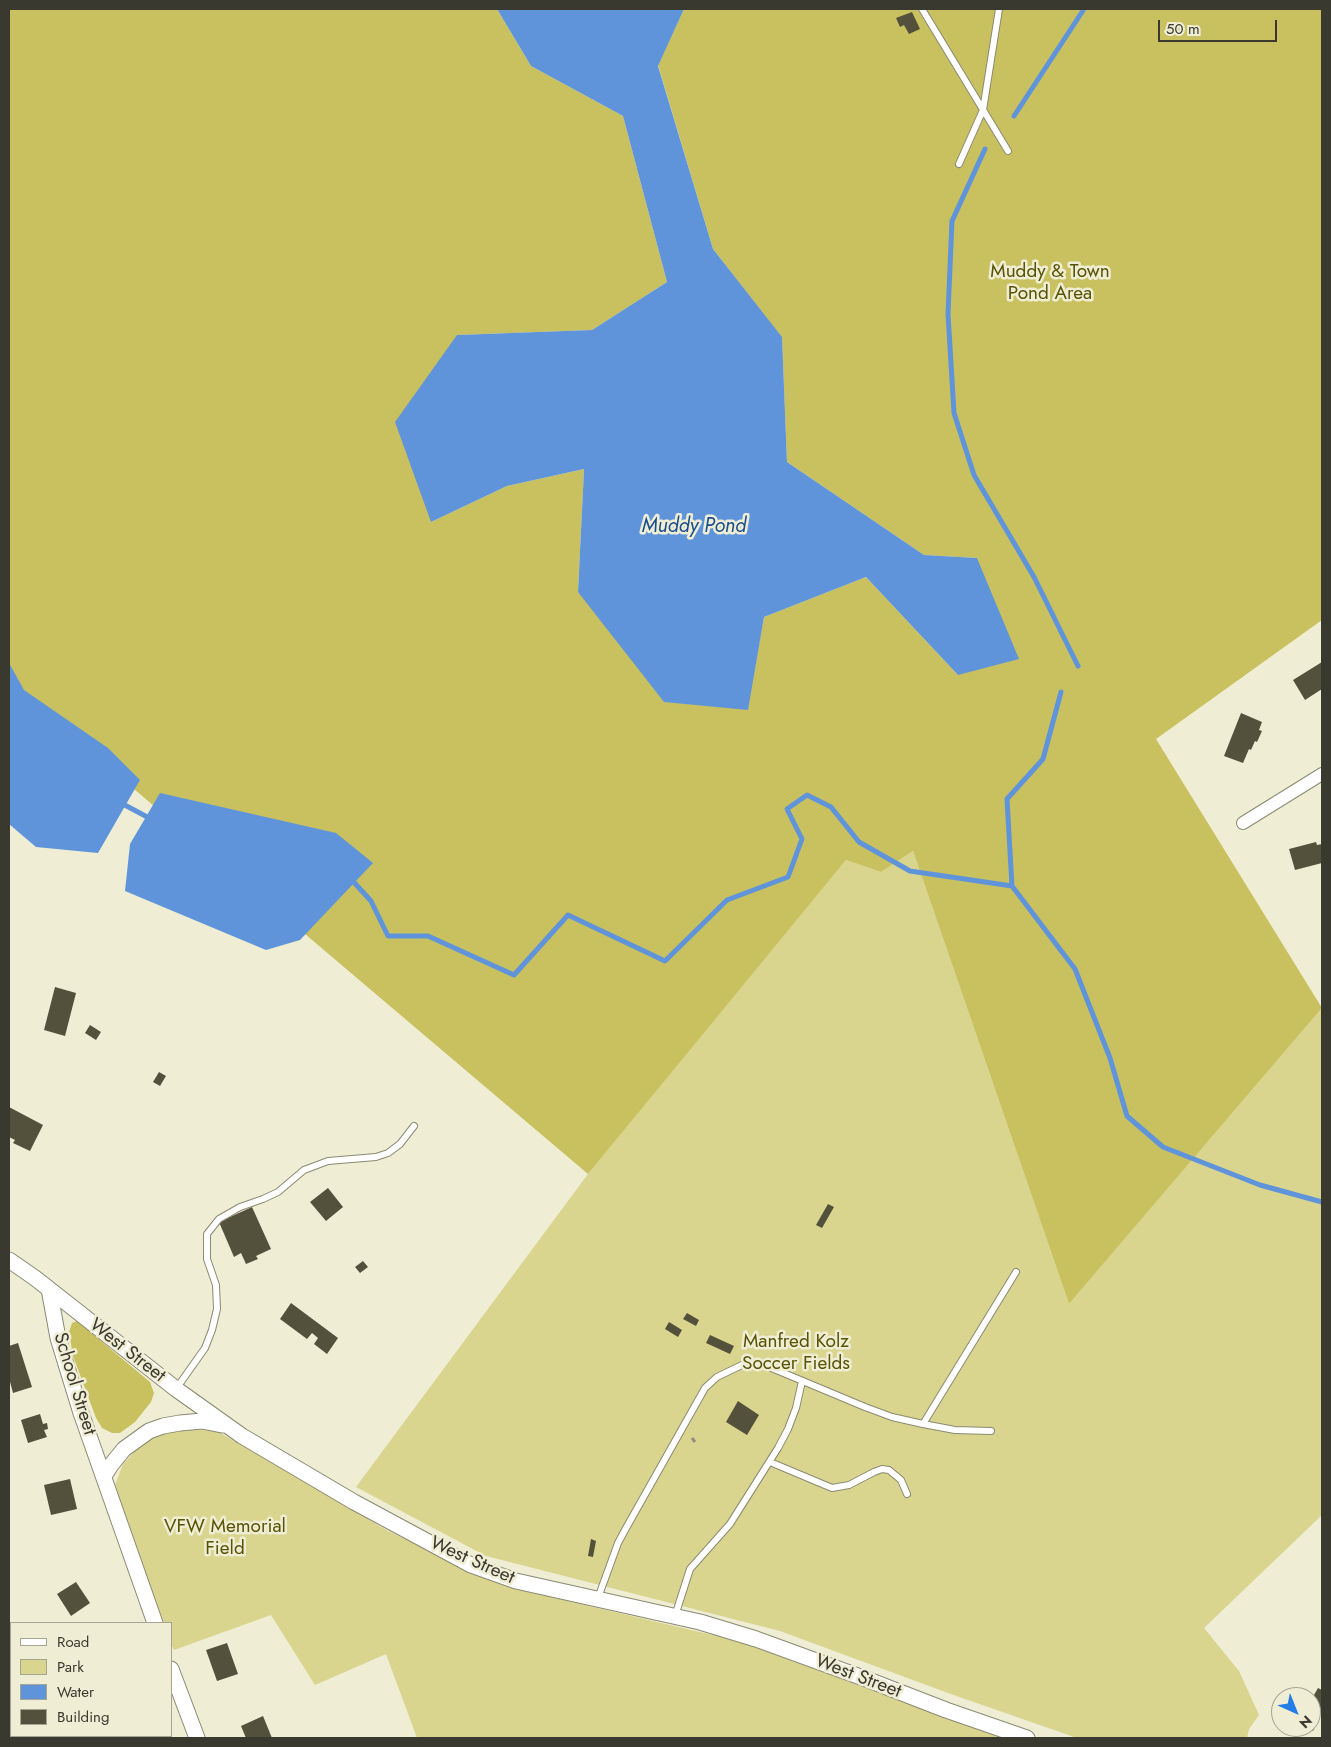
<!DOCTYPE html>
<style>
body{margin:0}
#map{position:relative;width:1331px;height:1747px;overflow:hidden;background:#efedd4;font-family:Jost,sans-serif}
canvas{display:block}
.frame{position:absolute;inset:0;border:10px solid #39392f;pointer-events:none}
.legend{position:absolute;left:10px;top:1622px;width:162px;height:115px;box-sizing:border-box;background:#efedd4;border:1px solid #a6a592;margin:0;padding:6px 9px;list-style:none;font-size:15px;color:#39392f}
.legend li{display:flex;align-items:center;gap:10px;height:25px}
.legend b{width:25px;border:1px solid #a6a592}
.north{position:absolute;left:1271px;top:1687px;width:50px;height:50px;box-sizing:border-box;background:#efedd4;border:1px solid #a6a592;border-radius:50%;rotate:136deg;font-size:14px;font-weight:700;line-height:20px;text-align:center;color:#39392f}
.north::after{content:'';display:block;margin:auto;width:18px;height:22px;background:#257ee8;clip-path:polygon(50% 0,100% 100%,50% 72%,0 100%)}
.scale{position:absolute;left:1158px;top:20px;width:119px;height:22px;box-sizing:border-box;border:2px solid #39392f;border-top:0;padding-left:6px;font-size:15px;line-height:18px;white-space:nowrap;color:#39392f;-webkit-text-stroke:4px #efedd4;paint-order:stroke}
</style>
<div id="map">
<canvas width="1331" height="1747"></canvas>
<div class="frame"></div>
<ul class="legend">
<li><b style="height:6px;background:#fff"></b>Road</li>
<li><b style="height:14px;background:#d9d48e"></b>Park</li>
<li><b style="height:14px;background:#5f94db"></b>Water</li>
<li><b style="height:14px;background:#53513c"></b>Building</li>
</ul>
<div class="north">N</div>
<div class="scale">50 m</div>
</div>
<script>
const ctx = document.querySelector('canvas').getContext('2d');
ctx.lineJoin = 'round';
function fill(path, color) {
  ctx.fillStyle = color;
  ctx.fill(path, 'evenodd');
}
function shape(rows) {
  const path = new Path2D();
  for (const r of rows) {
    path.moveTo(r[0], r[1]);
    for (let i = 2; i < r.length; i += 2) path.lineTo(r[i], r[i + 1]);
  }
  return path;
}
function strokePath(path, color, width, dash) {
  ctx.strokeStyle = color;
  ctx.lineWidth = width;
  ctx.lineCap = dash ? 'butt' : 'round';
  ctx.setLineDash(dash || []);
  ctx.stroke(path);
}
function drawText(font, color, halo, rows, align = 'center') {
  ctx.font = font + ' Jost,sans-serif';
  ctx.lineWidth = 5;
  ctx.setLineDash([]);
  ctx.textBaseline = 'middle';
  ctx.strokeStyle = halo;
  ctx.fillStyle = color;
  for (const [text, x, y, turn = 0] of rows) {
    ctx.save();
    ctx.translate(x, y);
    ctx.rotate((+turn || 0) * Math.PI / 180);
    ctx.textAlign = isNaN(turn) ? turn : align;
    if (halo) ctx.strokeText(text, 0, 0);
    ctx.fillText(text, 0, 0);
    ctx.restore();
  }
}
fill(shape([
 [913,851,1069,1304,1322,1008,1322,1515,1204,1628,1239,1671,1259,1715,1249,1729,1247,1738,1077,1738,948,1693,780,1631,486,1556,356,1487,588,1174,736,993,740,985,742,986,846,860,881,872],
 [186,1429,217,1431,388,1531,494,1581,555,1598,738,1641,1002,1738,417,1738,386,1654,315,1685,271,1615,174,1650,171,1643,171,1623,164,1623,115,1492,115,1485,123,1464,136,1450,152,1438,171,1431]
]), '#d9d48e');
fill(shape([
 [9,9,497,9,531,66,623,116,667,282,592,330,457,335,431,522,507,486,584,469,578,592,747,710,764,617,866,577,958,675,977,558,924,555,787,462,782,338,713,249,658,65,684,9,1322,9,1322,620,1156,739,1322,1008,1069,1304,913,851,881,872,846,860,588,1174,9,683],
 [77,1321,150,1382,154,1393,151,1402,135,1422,120,1433,112,1433,102,1428,96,1418,73,1356,69,1332,72,1323]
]), '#c9c160');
fill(shape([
 [497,9,684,9,658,66,713,249,782,337,787,462,924,555,977,558,1019,659,958,675,866,577,764,617,748,710,664,702,578,592,584,469,507,486,431,522,395,422,457,335,592,330,667,282,623,116,531,66],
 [9,663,24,690,108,748,140,780,98,853,36,847,9,824],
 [160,793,336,833,373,863,300,940,266,950,125,891,130,844]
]), '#5f94db');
strokePath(shape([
 [1014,116,1084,9],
 [985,149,952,221,948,314,954,413,974,475,1034,577,1078,666],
 [1061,692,1043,759,1007,799,1012,886,1075,969,1110,1058,1127,1116,1163,1147,1260,1185,1322,1202],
 [121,803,151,819],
 [351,879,371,901,388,936,428,936,514,975,568,915,665,961,727,900,788,877,802,839,787,809,807,795,831,807,859,842,910,871,1012,886]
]), '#5f94db', 5);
fill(shape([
 [912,12,920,29,909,34,904,25,900,27,896,18],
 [1322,662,1322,689,1305,700,1293,680],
 [1241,713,1262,722,1259,730,1262,731,1257,742,1255,741,1251,750,1249,749,1243,763,1224,756],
 [1316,842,1317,845,1322,844,1322,863,1295,870,1289,849],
 [55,987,76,993,65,1036,44,1030],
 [90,1025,101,1032,96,1040,85,1033],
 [159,1072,166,1076,160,1086,153,1082],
 [9,1107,43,1125,30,1151,13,1143,15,1140,9,1137],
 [328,1188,343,1207,326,1221,310,1202],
 [828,1204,834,1207,822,1228,816,1225],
 [252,1207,271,1249,256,1256,258,1259,246,1264,241,1253,234,1257,219,1222],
 [363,1261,368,1267,360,1273,355,1267],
 [291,1303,338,1338,327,1354,314,1344,318,1338,312,1333,307,1339,280,1319],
 [687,1313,699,1320,696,1326,683,1319],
 [669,1322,682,1330,678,1337,665,1329],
 [710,1335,734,1346,730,1354,706,1343],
 [18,1343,32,1387,13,1393,9,1378,9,1346],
 [738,1401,759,1415,747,1435,726,1422],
 [40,1414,43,1424,47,1423,48,1429,44,1430,47,1437,28,1443,21,1420],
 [70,1479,77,1509,51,1515,44,1485],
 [591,1539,596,1541,593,1557,588,1556],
 [76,1582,90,1603,71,1616,57,1594],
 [227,1643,238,1674,217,1681,206,1650],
 [1318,1688,1322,1690,1322,1709,1313,1731,1304,1727,1311,1727,1311,1697,1310,1697,1311,1694,1314,1695],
 [263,1716,272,1738,246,1738,241,1726]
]), '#53513c');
const service = shape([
 [922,9,1008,151],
 [959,164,983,110,999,9],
 [176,1389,205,1348,212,1330,217,1309,216,1285,207,1259,207,1234,219,1219,240,1207,263,1199,278,1192,304,1170,328,1161,376,1157,388,1153,400,1144,414,1126],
 [923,1424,955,1430,991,1431],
 [770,1462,832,1488,849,1485,874,1472,882,1469,889,1470,901,1480,907,1494],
 [598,1598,618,1543,625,1530,705,1388,717,1377,744,1364,762,1364,865,1407,892,1417,923,1424,1016,1272],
 [675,1616,690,1569,730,1524,778,1448,788,1429,796,1408,802,1381]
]);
const minor = shape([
 [1243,823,1322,774]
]);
const tertiary = shape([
 [9,1260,35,1278,176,1389,242,1436,354,1502,471,1565,516,1581,700,1622,756,1639,866,1679,946,1710,1027,1738],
 [49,1289,58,1338,81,1413,155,1623],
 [104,1476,111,1465,124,1449,149,1431,163,1426,180,1423,202,1421,222,1425],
 [171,1669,197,1738]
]);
strokePath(service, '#8b8a73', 8);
strokePath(minor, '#8b8a73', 14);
strokePath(tertiary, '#8b8a73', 17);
strokePath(shape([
 [692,1438,695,1442]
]), '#91907e', 3, [5, 2.5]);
strokePath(service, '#fff', 6);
strokePath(minor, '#fff', 12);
strokePath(tertiary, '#fff', 15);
drawText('19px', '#595304', '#efedd4', [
 ["Muddy & Town",1050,272],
 ["Pond Area",1050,294],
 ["Manfred Kolz",796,1342],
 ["Soccer Fields",796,1364],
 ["VFW Memorial",225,1527],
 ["Field",225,1549]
]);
drawText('19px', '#39392f', '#efedd4', [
 ["West Street",127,1351,38],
 ["School Street",74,1384,73],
 ["West Street",472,1561,24],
 ["West Street",858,1677,21]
]);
drawText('italic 20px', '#194d8e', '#efedd4', [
 ["Muddy Pond",694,527]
]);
</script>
